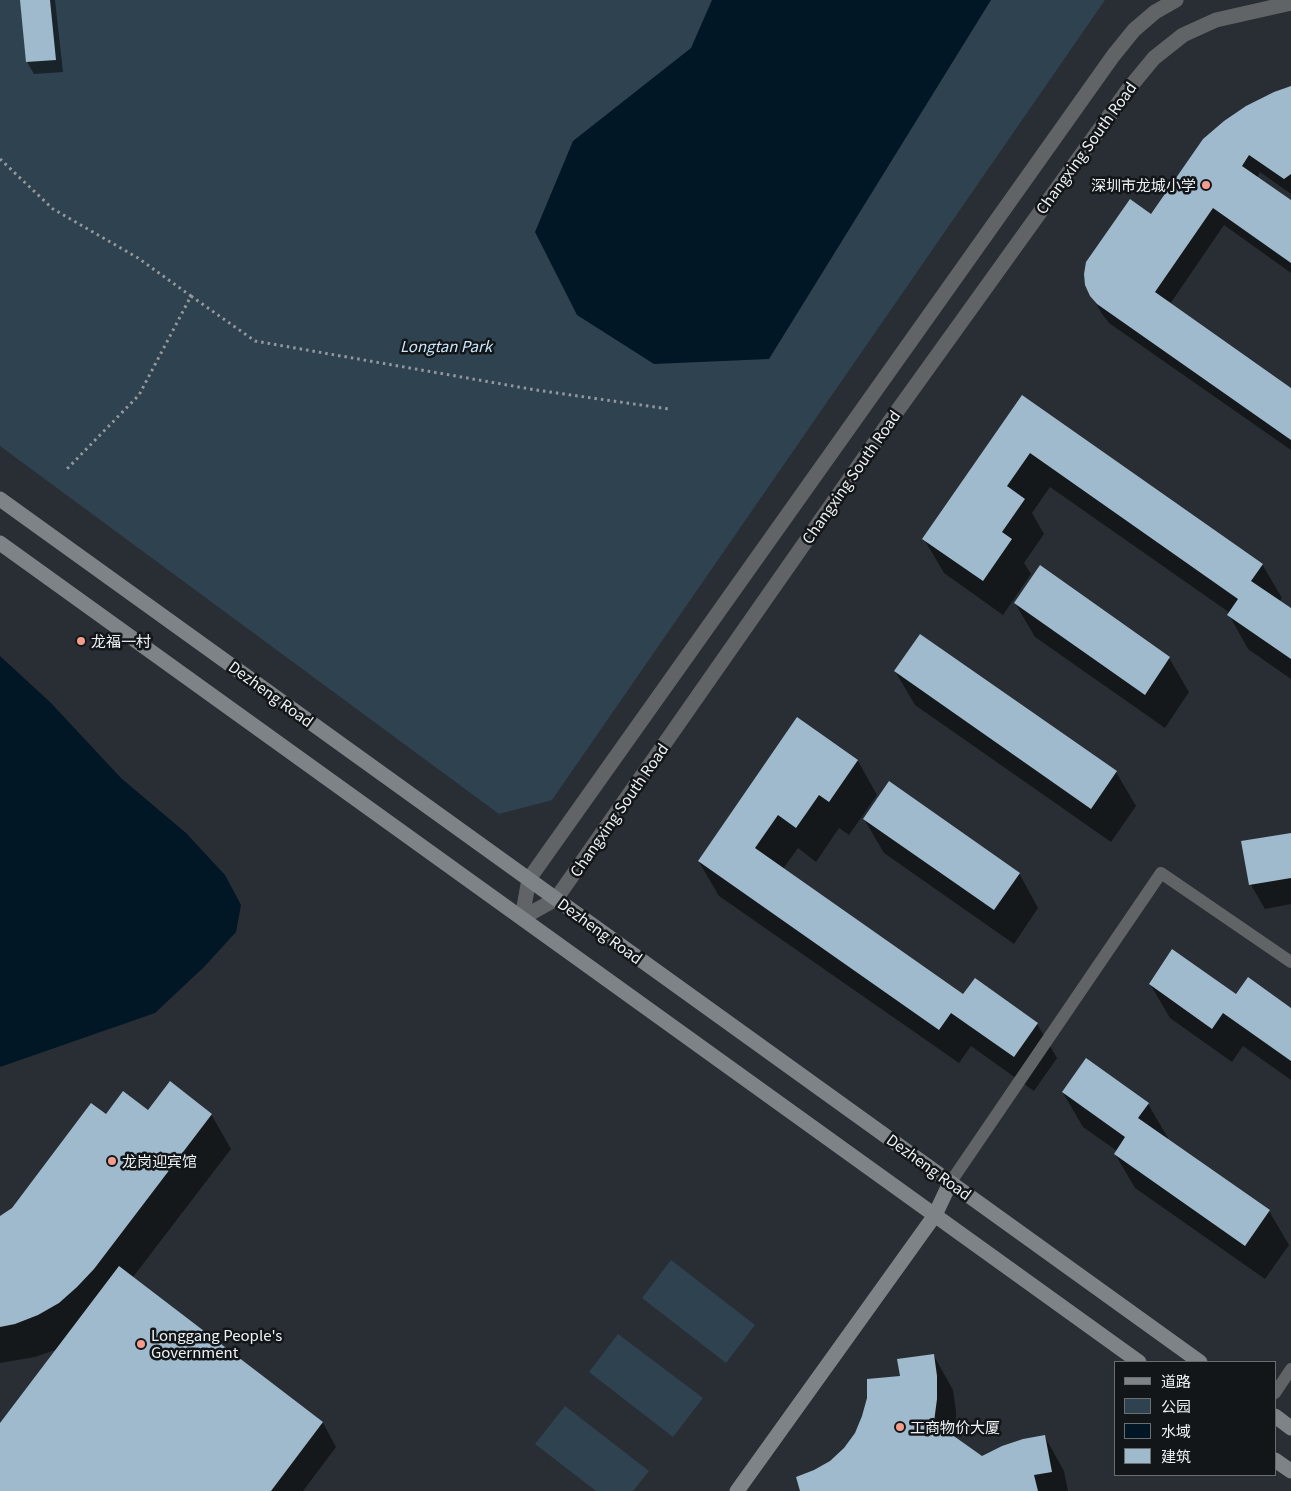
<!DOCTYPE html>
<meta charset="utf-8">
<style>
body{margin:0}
#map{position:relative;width:1291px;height:1491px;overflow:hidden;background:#282e33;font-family:Georgia,"Noto Sans SC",serif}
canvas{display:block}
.legend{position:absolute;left:1114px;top:1361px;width:162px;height:115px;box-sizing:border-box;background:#131618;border:1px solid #6a6e70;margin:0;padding:6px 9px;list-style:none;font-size:15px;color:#edf1f4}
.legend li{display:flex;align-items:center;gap:10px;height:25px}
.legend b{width:25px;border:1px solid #6a6e70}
</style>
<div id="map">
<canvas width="1291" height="1491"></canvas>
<ul class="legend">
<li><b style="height:6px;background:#7e8387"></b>道路</li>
<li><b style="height:14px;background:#2f4250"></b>公园</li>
<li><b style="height:14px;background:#021725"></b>水域</li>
<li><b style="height:14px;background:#9fb9cd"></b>建筑</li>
</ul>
</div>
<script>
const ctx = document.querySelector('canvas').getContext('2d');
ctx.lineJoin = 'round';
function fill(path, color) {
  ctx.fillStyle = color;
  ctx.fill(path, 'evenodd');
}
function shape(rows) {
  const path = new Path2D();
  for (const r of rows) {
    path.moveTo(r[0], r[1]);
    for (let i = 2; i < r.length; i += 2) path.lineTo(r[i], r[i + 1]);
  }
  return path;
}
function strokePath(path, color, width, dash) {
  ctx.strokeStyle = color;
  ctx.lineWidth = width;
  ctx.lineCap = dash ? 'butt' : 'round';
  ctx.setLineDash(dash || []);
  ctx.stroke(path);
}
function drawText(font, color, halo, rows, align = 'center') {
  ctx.font = font + ' Georgia,"Noto Sans SC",serif';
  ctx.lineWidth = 5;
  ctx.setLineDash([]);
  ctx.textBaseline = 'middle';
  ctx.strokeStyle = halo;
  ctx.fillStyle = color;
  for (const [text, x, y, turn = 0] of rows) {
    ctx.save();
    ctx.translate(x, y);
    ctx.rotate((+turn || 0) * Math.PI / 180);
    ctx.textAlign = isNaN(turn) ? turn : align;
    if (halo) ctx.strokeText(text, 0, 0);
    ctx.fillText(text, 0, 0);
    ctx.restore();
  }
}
fill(shape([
 [0,0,1105,0,552,800,499,814,0,446],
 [671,1260,755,1325,726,1363,642,1298],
 [618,1334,703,1398,673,1437,589,1372],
 [565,1406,649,1471,633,1491,596,1491,535,1444]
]), '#2f4250');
fill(shape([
 [712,0,991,0,769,359,654,364,577,315,535,232,573,141,691,48],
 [0,656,51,703,121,778,186,833,225,875,241,905,236,932,204,967,155,1013,0,1067]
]), '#021725');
fill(shape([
 [21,0,55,0,63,72,34,74,27,62],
 [1291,88,1291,194,1260,172,1257,178,1291,202,1291,273,1224,225,1170,304,1291,390,1291,450,1109,323,1102,314,1091,295,1152,215],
 [1022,397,1262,564,1282,598,1279,602,1291,610,1291,679,1248,649,1229,615,1230,613,1050,487,1032,513,1044,534,1024,563,1031,574,1003,615,944,573,924,539],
 [1015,603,1169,658,1189,692,1165,728,1035,637],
 [895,671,1116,772,1136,806,1111,842,915,705],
 [858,761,877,795,849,835,839,828,816,862,798,848,783,869,964,996,1037,1024,1057,1058,1034,1091,971,1046,959,1063,719,896,699,862],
 [864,819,1019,873,1038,908,1014,944,884,853],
 [1291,834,1291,904,1265,909,1251,885],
 [1150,984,1236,996,1291,1009,1291,1080,1243,1046,1232,1062,1170,1018],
 [1063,1093,1148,1104,1168,1138,1167,1140,1269,1211,1289,1245,1265,1279,1135,1188,1115,1154,1117,1151,1083,1127],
 [148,1112,211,1114,231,1149,133,1277,323,1423,336,1447,303,1491,0,1491,0,1425,58,1349,35,1357,0,1363,0,1217,13,1209,106,1116],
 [934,1356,953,1390,956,1411,956,1439,982,1458,1045,1437,1064,1471,1068,1491,801,1491,815,1472,831,1462,845,1449,902,1378]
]), '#0007');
fill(shape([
 [20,0,50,0,56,60,26,62],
 [1291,86,1291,174,1284,179,1249,155,1242,166,1291,200,1291,263,1213,208,1155,292,1291,388,1291,440,1097,304,1090,296,1085,285,1084,274,1086,262,1130,199,1151,214,1203,139,1224,121,1246,106,1274,92],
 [1022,395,1263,564,1251,581,1291,608,1291,659,1227,615,1238,599,1030,453,1007,486,1025,499,1002,532,1012,539,983,581,922,539],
 [1040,565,1170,657,1145,695,1014,603],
 [920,634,1117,771,1091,809,894,671],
 [797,717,858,760,829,802,819,795,796,828,778,815,755,848,963,994,975,978,1038,1023,1014,1057,951,1013,939,1030,698,861],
 [889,781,1020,873,994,910,863,819],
 [1291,833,1291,878,1249,885,1241,841],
 [1172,949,1236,994,1248,977,1291,1008,1291,1061,1223,1013,1212,1029,1149,984],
 [1086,1058,1149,1103,1138,1118,1270,1210,1245,1246,1114,1154,1125,1137,1062,1092],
 [170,1081,212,1114,94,1269,77,1287,59,1303,38,1315,15,1324,0,1327,0,1216,12,1208,91,1103,106,1114,123,1091,148,1110],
 [119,1266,323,1422,271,1491,0,1491,0,1423],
 [934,1354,937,1376,937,1399,934,1422,982,1456,1002,1446,1023,1439,1045,1435,1052,1472,1034,1475,1038,1491,800,1491,796,1477,814,1470,830,1461,844,1448,855,1433,862,1416,867,1398,867,1379,900,1376,897,1359]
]), '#9fb9cd');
strokePath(shape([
 [0,159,53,209,138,258,191,296,139,395,65,471],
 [191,296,255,341,536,390,669,409]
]), '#94989c', 3, [2.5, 4]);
strokePath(shape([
 [950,1183,1161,873,1291,962],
 [1275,1393,1291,1369]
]), '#616467', 12);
strokePath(shape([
 [522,918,556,899,885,428,1130,87,1154,58,1183,35,1216,20,1291,3],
 [522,918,529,879,1113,56,1134,30,1155,12,1176,0]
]), '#616467', 15);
strokePath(shape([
 [0,499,1200,1362],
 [0,543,1139,1362],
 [1275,1416,1291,1428],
 [1275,1460,1291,1471],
 [737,1491,935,1215,950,1183]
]), '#7e8387', 15);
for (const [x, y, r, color] of [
 [1206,185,5,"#f59d8d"],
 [81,641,5,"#f59d8d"],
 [112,1161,5,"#f59d8d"],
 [141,1344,5,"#f59d8d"],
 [900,1427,5,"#f59d8d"]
]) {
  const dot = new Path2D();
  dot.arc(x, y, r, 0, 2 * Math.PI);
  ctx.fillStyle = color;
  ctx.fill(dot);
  strokePath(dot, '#131618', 2);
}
drawText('15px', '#edf1f4', '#131618', [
 ["Changxing South Road",1086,148,-54],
 ["Changxing South Road",851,477,-55],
 ["Dezheng Road",271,694,36],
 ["Changxing South Road",619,810,-55],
 ["Dezheng Road",600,931,36],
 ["Dezheng Road",929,1167,36]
]);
drawText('15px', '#edf1f4', '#131618', [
 ["深圳市龙城小学",1196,185,"right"],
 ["龙福一村",91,641],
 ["龙岗迎宾馆",122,1161],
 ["Longgang People's",151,1335],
 ["Government",151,1352],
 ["工商物价大厦",910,1427]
], 'left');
drawText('italic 15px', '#cbe7fd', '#131618', [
 ["Longtan Park",446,346]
]);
</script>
